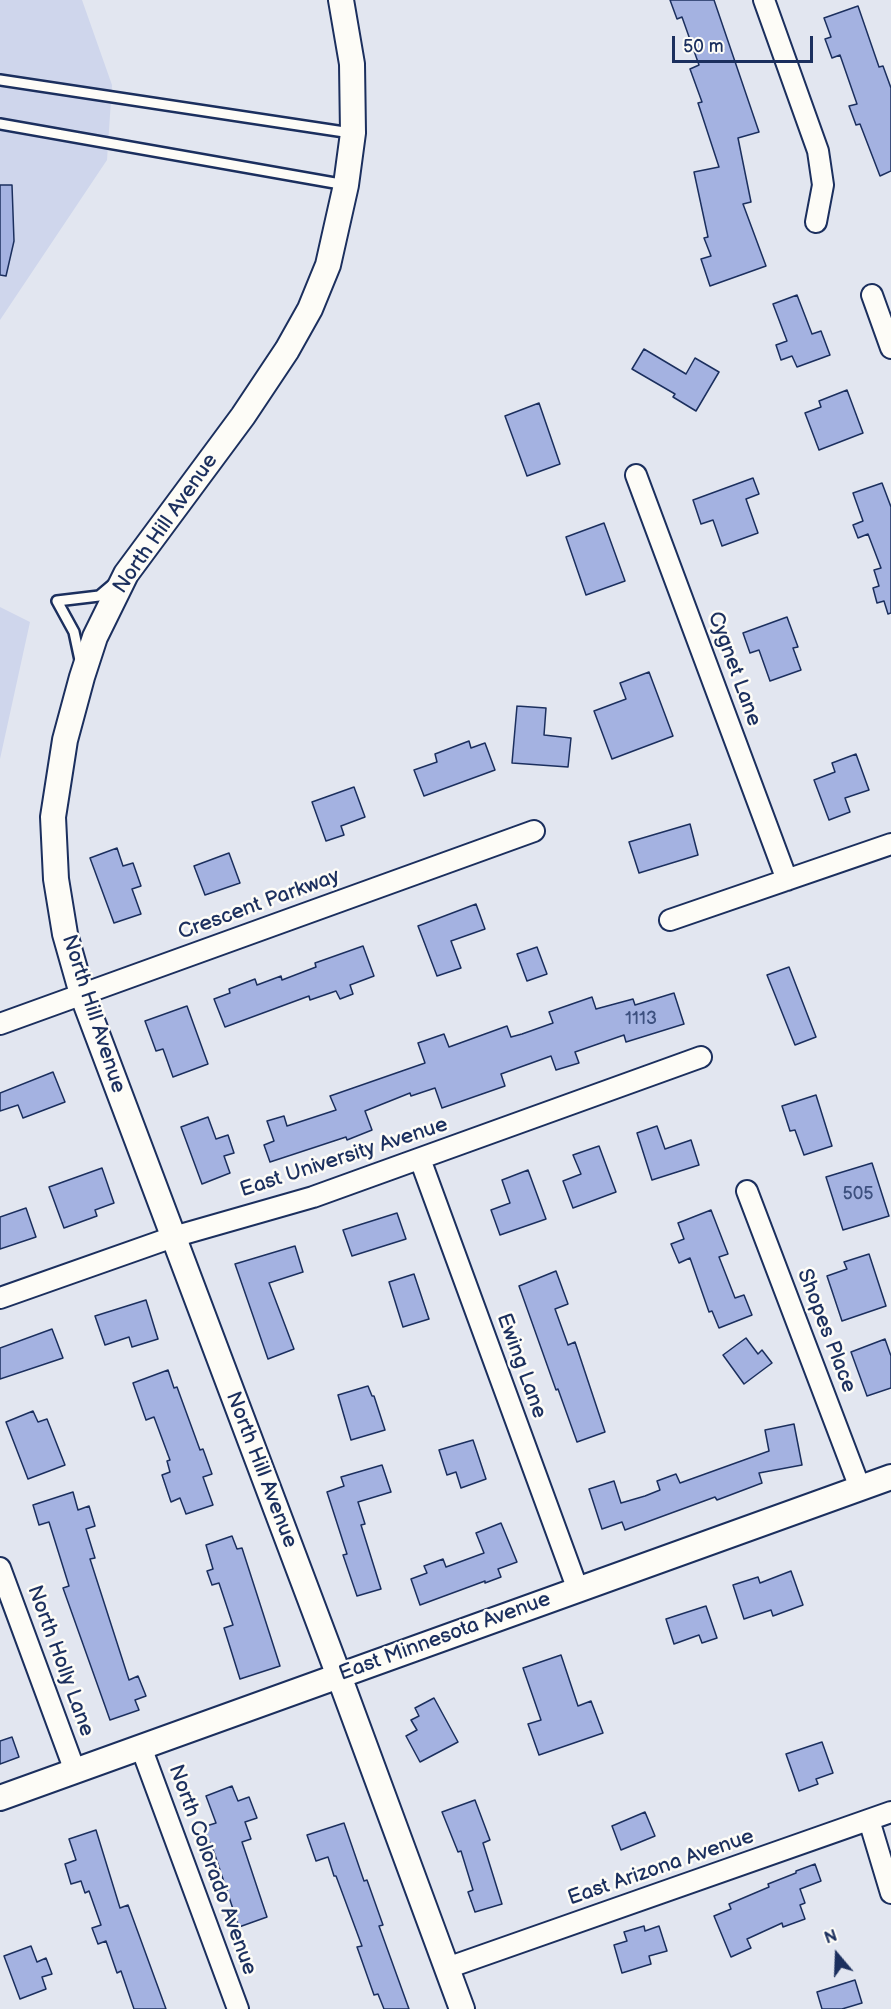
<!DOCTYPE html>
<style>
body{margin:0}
#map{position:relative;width:891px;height:2009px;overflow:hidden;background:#e2e6f0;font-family:"Balsamiq Sans",sans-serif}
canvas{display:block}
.north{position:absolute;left:807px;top:1925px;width:60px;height:60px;-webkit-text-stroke:4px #fdfcf7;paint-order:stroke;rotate:341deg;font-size:16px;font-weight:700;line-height:24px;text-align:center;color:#1b2f5e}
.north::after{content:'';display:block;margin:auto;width:21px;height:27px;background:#1b2f5e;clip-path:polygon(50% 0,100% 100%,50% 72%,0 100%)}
.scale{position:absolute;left:672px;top:36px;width:141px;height:27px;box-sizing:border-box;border:3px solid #1b2f5e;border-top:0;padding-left:8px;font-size:18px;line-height:21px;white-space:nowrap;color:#1b2f5e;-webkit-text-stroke:4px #fdfcf7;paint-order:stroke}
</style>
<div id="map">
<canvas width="891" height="2009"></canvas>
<div class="north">N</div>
<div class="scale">50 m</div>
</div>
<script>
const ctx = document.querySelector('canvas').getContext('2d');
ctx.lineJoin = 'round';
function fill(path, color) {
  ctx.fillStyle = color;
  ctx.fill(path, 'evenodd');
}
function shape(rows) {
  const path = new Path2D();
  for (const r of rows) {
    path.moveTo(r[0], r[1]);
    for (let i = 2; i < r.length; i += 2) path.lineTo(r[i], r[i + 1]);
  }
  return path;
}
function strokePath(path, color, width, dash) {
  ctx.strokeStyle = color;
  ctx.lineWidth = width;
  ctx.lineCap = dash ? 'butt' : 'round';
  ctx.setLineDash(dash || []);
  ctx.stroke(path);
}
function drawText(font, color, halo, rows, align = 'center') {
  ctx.font = font + ' "Balsamiq Sans",sans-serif';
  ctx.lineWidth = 5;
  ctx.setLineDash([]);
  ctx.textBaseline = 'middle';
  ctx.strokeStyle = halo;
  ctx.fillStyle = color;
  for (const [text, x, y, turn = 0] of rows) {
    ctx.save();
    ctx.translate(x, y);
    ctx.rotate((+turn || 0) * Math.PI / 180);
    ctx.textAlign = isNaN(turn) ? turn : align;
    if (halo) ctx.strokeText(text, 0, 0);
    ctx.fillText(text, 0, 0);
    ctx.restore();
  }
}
fill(shape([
 [0,0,82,0,112,85,107,160,0,320],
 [0,607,30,622,0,759]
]), '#cfd6ec');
const building = shape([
 [670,0,714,0,759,132,738,138,751,202,743,204,766,266,710,286,701,259,711,256,704,238,708,237,694,172,719,167,698,103,702,102,690,69,699,65,682,17,677,19,670,0],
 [858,6,879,67,883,66,891,88,891,171,880,176,860,124,856,125,849,106,857,104,840,55,832,58,825,39,831,37,824,18,858,6],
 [0,185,12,185,14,241,6,276,0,275,0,185],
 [797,295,812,334,821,331,830,355,797,367,792,356,781,360,776,345,787,341,773,304,797,295],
 [644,349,686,374,695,358,719,372,696,411,673,397,675,394,632,369,644,349],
 [847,390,863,433,819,450,805,413,821,407,819,401,847,390],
 [539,403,560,464,527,476,505,416,539,403],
 [753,478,759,494,746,499,758,533,722,546,713,520,701,524,693,500,753,478],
 [882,483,891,507,891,613,888,614,884,601,877,603,873,588,879,586,874,570,881,568,868,534,858,538,853,525,863,521,853,493,882,483],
 [604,523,625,581,586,595,566,537,604,523],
 [787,617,798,647,793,648,801,670,770,681,759,650,750,653,743,633,787,617],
 [649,672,673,736,612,759,594,711,626,699,620,683,649,672],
 [517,706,546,708,544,735,571,738,568,767,512,763,517,706],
 [469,741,471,748,485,743,495,770,424,796,414,770,437,762,435,754,469,741],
 [856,754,869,790,845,798,850,812,829,820,814,780,835,772,832,763,856,754],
 [354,787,365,817,341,826,344,835,326,841,312,802,354,787],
 [690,824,698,855,639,873,629,842,690,824],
 [117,848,123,866,133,863,141,886,132,889,141,914,114,923,90,858,117,848],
 [229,853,240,883,205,895,194,866,229,853],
 [476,904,485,929,451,941,461,968,437,976,418,926,476,904],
 [363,946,374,976,350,985,353,994,340,999,336,991,310,1000,309,996,225,1027,214,999,230,993,229,989,255,979,257,985,281,976,282,980,316,967,315,963,363,946],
 [537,947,547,974,527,981,517,954,537,947],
 [789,967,816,1037,795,1045,767,975,789,967],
 [674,993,684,1024,626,1042,624,1035,575,1052,579,1063,556,1070,551,1056,501,1074,505,1086,442,1108,435,1088,411,1096,410,1093,365,1111,372,1130,347,1140,346,1137,270,1162,264,1145,274,1141,267,1121,284,1116,287,1126,336,1110,330,1096,425,1063,418,1043,444,1034,449,1047,507,1026,511,1037,522,1034,553,1023,549,1012,592,997,596,1009,633,999,635,1005,674,993],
 [187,1006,208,1064,173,1077,163,1049,156,1051,145,1021,187,1006],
 [53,1072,65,1102,23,1118,18,1105,0,1111,0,1093,53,1072],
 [816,1095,832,1146,804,1155,795,1130,790,1131,782,1106,816,1095],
 [208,1117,216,1139,228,1135,234,1153,224,1156,230,1173,202,1184,181,1127,208,1117],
 [657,1126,665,1149,691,1140,699,1165,652,1180,637,1133,657,1126],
 [599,1146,616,1192,573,1208,563,1181,581,1174,573,1155,599,1146],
 [872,1163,889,1216,843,1230,826,1177,872,1163],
 [102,1168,114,1203,95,1210,97,1216,64,1228,49,1187,102,1168],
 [528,1170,546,1219,500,1235,491,1210,510,1203,502,1180,528,1170],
 [26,1208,36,1237,0,1249,0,1217,26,1208],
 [711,1210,728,1254,719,1257,735,1298,744,1295,752,1315,719,1328,712,1311,709,1312,690,1258,679,1263,671,1244,684,1239,678,1223,711,1210],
 [397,1213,406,1239,352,1256,343,1230,397,1213],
 [295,1246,303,1272,269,1283,294,1349,268,1359,235,1264,295,1246],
 [869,1254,886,1306,842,1321,827,1276,847,1269,844,1262,869,1254],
 [556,1271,568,1304,555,1309,568,1345,575,1342,605,1432,577,1442,558,1389,556,1390,519,1286,556,1271],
 [414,1274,429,1319,403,1327,389,1282,414,1274],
 [146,1300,158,1339,132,1347,129,1337,105,1345,95,1316,146,1300],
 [52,1329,63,1358,0,1379,0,1348,52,1329],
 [746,1338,758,1354,762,1350,772,1363,744,1384,723,1355,746,1338],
 [885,1339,891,1356,891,1388,867,1396,851,1352,885,1339],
 [168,1370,174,1388,177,1387,200,1450,203,1449,212,1474,203,1477,213,1505,186,1514,180,1498,171,1502,162,1475,170,1472,167,1461,170,1460,154,1417,146,1420,133,1383,168,1370],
 [368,1386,372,1396,374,1396,385,1430,351,1440,338,1395,368,1386],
 [33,1411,38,1422,47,1419,65,1465,28,1479,6,1422,33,1411],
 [794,1424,802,1465,759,1473,762,1483,717,1500,715,1497,625,1530,622,1522,602,1529,589,1489,614,1481,621,1503,645,1496,660,1490,657,1481,676,1474,680,1483,769,1451,765,1430,794,1424],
 [473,1440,486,1479,461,1488,456,1472,447,1475,439,1450,473,1440],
 [382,1465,391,1492,358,1502,365,1524,361,1525,381,1589,357,1596,343,1555,347,1554,327,1492,344,1486,341,1477,382,1465],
 [73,1492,78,1510,89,1506,95,1526,86,1529,95,1558,90,1559,129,1680,138,1676,146,1696,135,1700,139,1710,110,1720,63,1588,69,1586,49,1522,39,1525,33,1505,73,1492],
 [501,1523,517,1562,498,1569,501,1577,485,1583,485,1581,420,1605,411,1579,427,1573,424,1566,443,1559,446,1567,484,1553,476,1533,501,1523],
 [232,1536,237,1549,242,1548,280,1666,240,1679,224,1628,233,1625,219,1583,212,1585,207,1571,213,1569,206,1545,232,1536],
 [791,1571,803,1605,773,1616,771,1610,744,1619,733,1585,758,1577,760,1583,791,1571],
 [706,1606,717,1638,702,1643,699,1635,674,1644,666,1619,706,1606],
 [561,1655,578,1706,591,1701,603,1733,539,1755,528,1724,541,1720,523,1668,561,1655],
 [434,1698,458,1742,420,1762,406,1736,417,1730,411,1720,419,1716,415,1708,434,1698],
 [12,1737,19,1757,0,1764,0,1741,12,1737],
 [822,1742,833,1773,816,1779,818,1784,799,1791,786,1754,822,1742],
 [232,1786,238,1801,249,1797,257,1818,245,1822,251,1839,242,1842,267,1917,239,1927,214,1852,203,1827,216,1823,206,1796,232,1786],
 [475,1800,490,1840,483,1843,502,1904,475,1912,468,1892,473,1890,461,1851,458,1852,442,1812,475,1800],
 [645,1812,655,1836,621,1850,612,1826,645,1812],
 [344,1823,364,1881,367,1880,383,1925,379,1926,409,2009,384,2009,378,1994,374,1995,357,1947,362,1946,336,1876,334,1876,328,1857,316,1861,307,1835,344,1823],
 [96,1830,120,1908,128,1905,166,2009,134,2009,121,1971,117,1973,106,1941,98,1944,92,1928,101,1925,89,1891,85,1893,81,1881,71,1884,65,1864,76,1860,69,1839,96,1830],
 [815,1864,821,1881,800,1889,805,1903,800,1905,805,1919,783,1927,782,1923,747,1939,751,1948,731,1957,714,1916,731,1909,729,1904,769,1887,768,1884,796,1873,796,1871,815,1864],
 [644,1926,645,1931,659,1926,667,1951,649,1956,651,1964,622,1973,614,1945,627,1941,624,1932,644,1926],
 [31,1946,37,1962,46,1958,52,1974,42,1977,46,1989,20,1999,4,1956,31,1946],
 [855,1980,862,2003,842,2009,822,2009,817,1992,855,1980]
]);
fill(building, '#a4b2e1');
strokePath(building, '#1b2f5e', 1.5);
const service = shape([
 [0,80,351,133],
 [0,124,346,185],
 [80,660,74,632,57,601,99,596,112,585]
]);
const minor = shape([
 [764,0,818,151,823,185,816,222],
 [872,295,891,348],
 [636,475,787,880],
 [670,920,891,844],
 [0,1024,534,831],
 [420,1159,578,1590],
 [747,1191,860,1488],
 [0,1298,173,1237,313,1197,701,1057],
 [0,1568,75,1771],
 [141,1747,238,2009],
 [869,1820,891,1893],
 [447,1968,891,1812]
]);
const tertiary = shape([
 [341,0,352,64,353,133,346,185,328,265,310,309,287,350,243,416,126,574,95,637,82,677,65,740,53,817,56,879,65,934,82,994,339,1676,462,2009],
 [0,1798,891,1477]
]);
strokePath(service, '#1b2f5e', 14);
strokePath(minor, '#1b2f5e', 24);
strokePath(tertiary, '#1b2f5e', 28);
strokePath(service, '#fdfcf7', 9);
strokePath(minor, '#fdfcf7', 20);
strokePath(tertiary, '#fdfcf7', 24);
drawText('18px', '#3d507f', null, [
 ["1113",641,1019],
 ["505",858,1194]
]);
drawText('21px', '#1b2f5e', '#fdfcf7', [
 ["North Hill Avenue",166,524,-55],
 ["Cygnet Lane",734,669,70],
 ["Crescent Parkway",259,905,-20],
 ["North Hill Avenue",93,1014,72],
 ["East University Avenue",344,1158,-18],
 ["Shopes Place",826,1331,69],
 ["Ewing Lane",521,1366,70],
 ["North Hill Avenue",261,1470,69],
 ["East Minnesota Avenue",445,1637,-20],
 ["North Holly Lane",60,1661,70],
 ["East Arizona Avenue",661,1868,-19],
 ["North Colorado Avenue",212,1870,70]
]);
</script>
